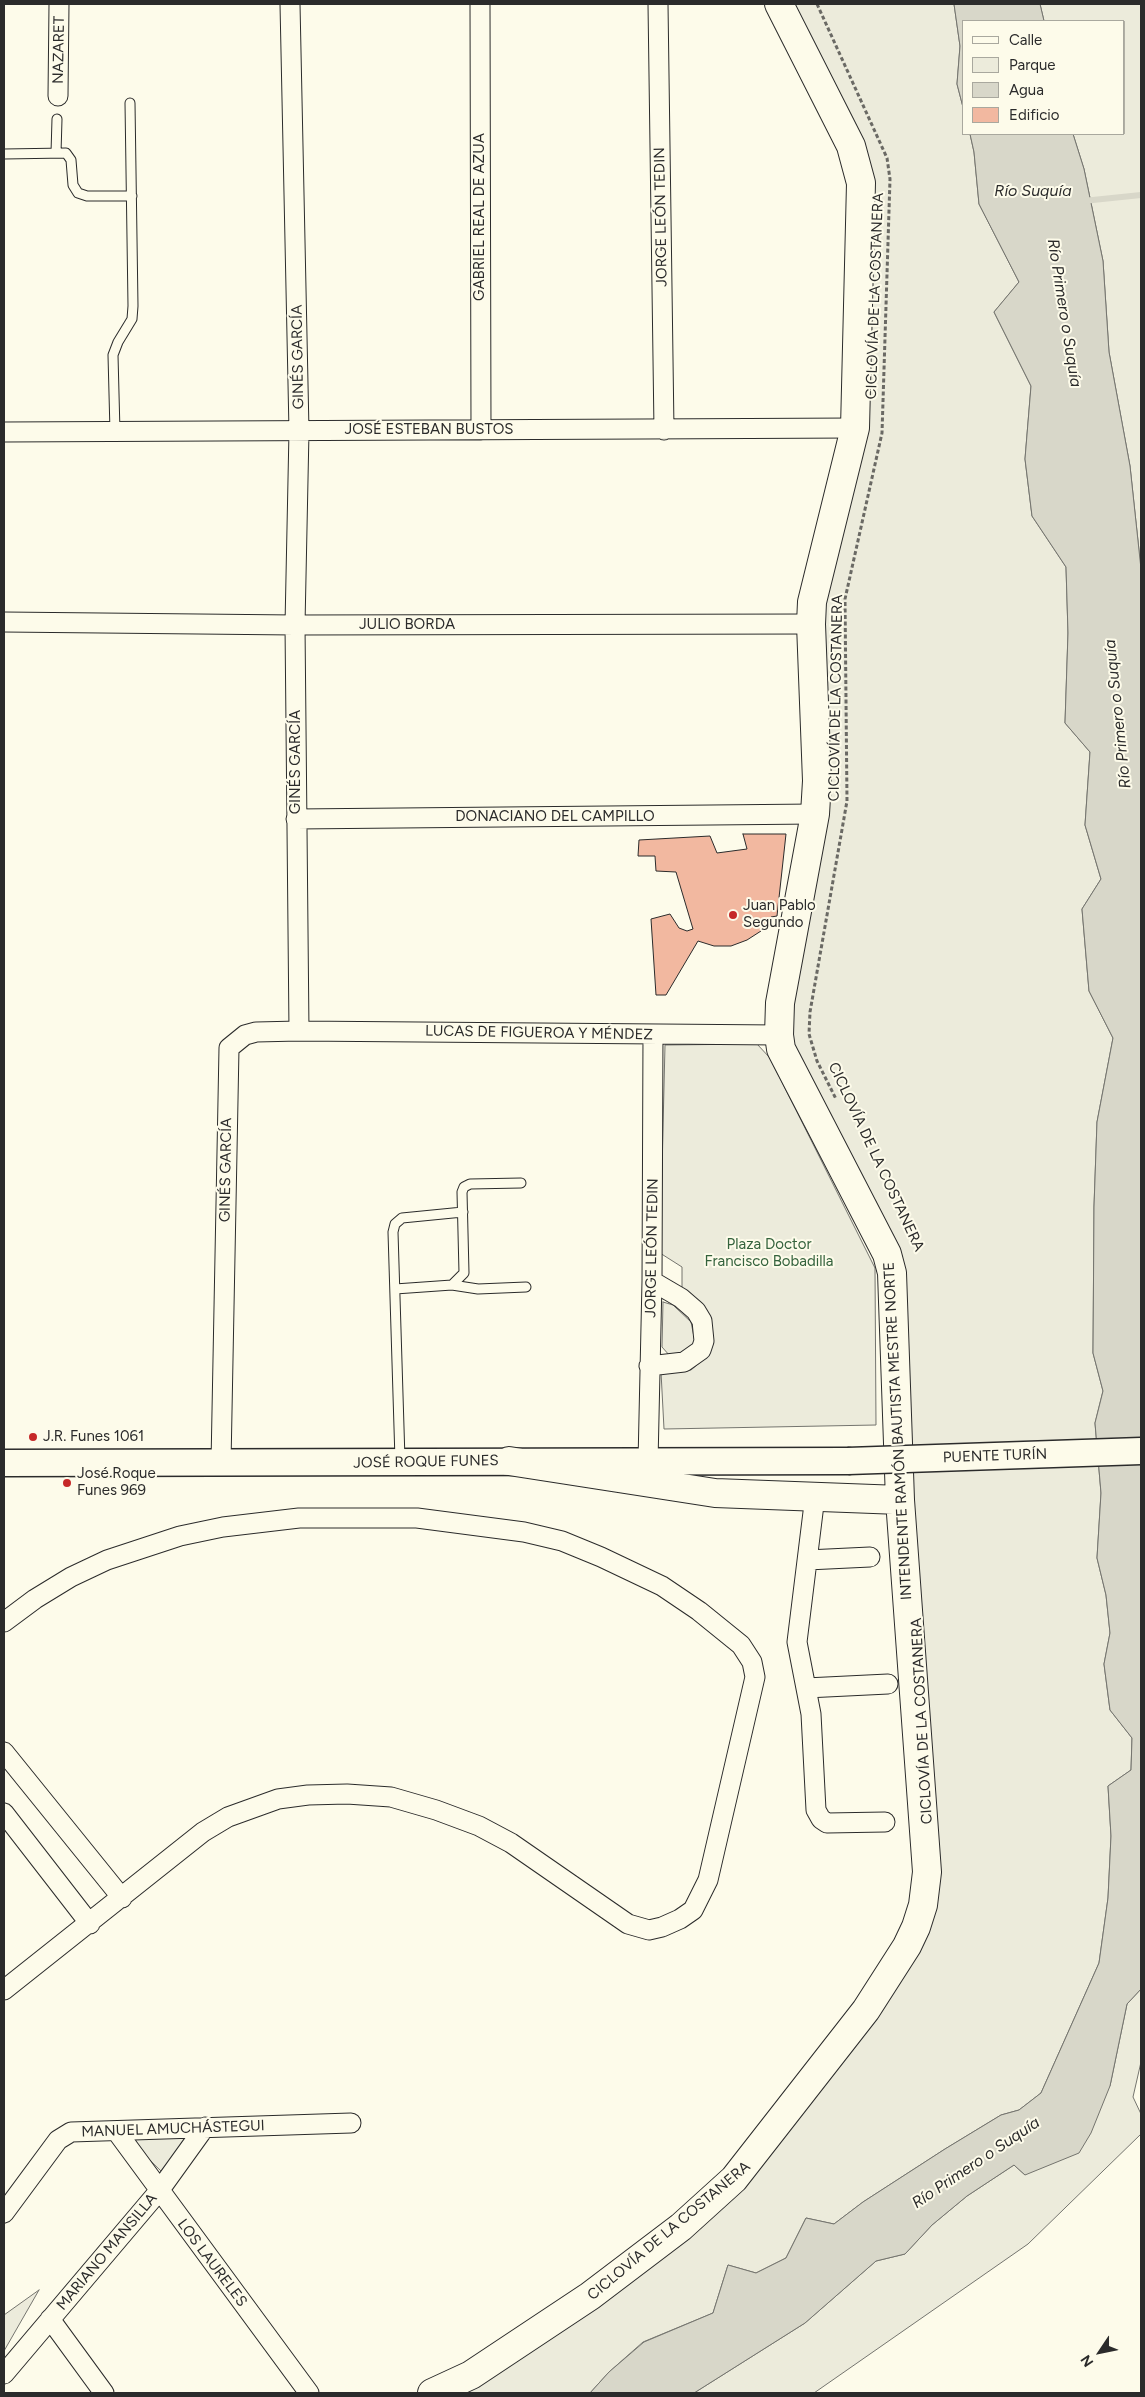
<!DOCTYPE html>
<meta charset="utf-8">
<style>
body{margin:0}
#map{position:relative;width:1145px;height:2397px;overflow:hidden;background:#fdfbea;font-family:Figtree,sans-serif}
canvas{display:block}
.frame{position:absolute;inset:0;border:5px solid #2b2b2b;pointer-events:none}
.legend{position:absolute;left:962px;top:20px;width:162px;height:115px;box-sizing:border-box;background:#fdfbea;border:1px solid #a9a89e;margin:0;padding:6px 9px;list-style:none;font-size:15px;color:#2b2b2b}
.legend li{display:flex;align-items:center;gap:10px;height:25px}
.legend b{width:25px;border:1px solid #a9a89e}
.north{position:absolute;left:1075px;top:2327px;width:50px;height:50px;-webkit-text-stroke:4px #fdfbea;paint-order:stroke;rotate:236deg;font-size:14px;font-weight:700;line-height:20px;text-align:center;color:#2b2b2b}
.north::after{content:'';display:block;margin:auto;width:18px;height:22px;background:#2b2b2b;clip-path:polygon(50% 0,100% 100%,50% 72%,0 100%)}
</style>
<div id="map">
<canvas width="1145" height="2397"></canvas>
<div class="frame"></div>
<ul class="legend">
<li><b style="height:6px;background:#fdfbea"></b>Calle</li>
<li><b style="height:14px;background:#ecebdb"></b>Parque</li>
<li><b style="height:14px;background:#d8d7c9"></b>Agua</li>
<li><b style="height:14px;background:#f2b8a0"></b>Edificio</li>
</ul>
<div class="north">N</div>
</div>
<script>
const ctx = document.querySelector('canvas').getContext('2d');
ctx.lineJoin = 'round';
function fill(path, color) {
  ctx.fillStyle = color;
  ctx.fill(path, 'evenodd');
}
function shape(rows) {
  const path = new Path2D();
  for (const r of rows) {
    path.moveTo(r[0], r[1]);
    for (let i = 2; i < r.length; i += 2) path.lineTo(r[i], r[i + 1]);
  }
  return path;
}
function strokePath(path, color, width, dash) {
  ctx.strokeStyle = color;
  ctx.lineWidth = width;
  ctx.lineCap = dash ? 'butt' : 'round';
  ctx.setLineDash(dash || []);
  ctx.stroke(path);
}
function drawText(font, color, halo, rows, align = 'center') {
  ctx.font = font + ' Figtree,sans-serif';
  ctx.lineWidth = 4;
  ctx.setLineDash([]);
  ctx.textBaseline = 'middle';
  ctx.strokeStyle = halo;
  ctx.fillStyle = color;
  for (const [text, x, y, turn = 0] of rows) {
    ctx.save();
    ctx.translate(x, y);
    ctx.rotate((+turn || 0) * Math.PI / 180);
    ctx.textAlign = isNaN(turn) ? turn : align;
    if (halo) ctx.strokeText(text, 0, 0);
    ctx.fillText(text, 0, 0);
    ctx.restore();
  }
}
const green = shape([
 [779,4,954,4,960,46,957,84,964,111,964,134,970,134,974,152,979,204,1019,282,994,312,1031,386,1025,459,1032,516,1066,567,1068,633,1065,723,1090,752,1085,825,1101,879,1082,909,1089,991,1113,1038,1097,1122,1094,1206,1093,1353,1103,1391,1095,1423,1101,1493,1097,1558,1106,1595,1110,1633,1104,1664,1110,1710,1132,1738,1131,1770,1108,1786,1111,1836,1108,1898,1099,1963,1041,2093,1019,2110,1001,2115,945,2149,863,2202,834,2224,806,2218,786,2258,756,2273,728,2265,713,2313,643,2342,609,2372,590,2393,432,2393,714,2199,916,1927,893,1298,781,1049,815,814,811,624,855,428,861,183,779,4],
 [1040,4,1141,4,1141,569,1130,466,1109,352,1103,261,1084,169,1073,134,1124,134,1124,21,1044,21,1040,4],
 [757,1044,770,1058,875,1268,876,1425,664,1429,661,1372,691,1370,704,1359,708,1352,682,1292,682,1267,660,1253,665,1045,757,1044],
 [663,1302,673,1305,691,1322,695,1342,687,1352,670,1356,662,1347,663,1302],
 [1141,1989,1141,2062,1133,2097,1141,2114,1141,2134,1028,2244,814,2393,694,2393,805,2323,876,2261,905,2254,932,2225,967,2196,1014,2165,1025,2175,1110,2086,1127,2004,1141,1989],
 [196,2132,161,2171,126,2137,196,2132],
 [39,2290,4,2351,4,2315,39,2290]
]);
fill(green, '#ecebdb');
strokePath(green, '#74746e', 1);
const water = shape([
 [954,4,1040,4,1044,21,964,21,964,111,957,84,960,46,954,4],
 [970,134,1073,134,1084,169,1103,261,1109,352,1130,466,1141,569,1141,1989,1127,2004,1110,2086,1091,2133,1079,2153,1025,2175,1014,2165,967,2196,932,2225,905,2254,876,2261,805,2323,694,2393,590,2393,609,2372,644,2342,713,2313,728,2265,756,2273,786,2258,806,2218,834,2224,863,2202,945,2149,1001,2115,1019,2110,1041,2093,1099,1963,1108,1898,1111,1836,1108,1786,1131,1770,1132,1738,1110,1710,1104,1664,1110,1633,1106,1595,1097,1558,1101,1493,1095,1423,1103,1391,1093,1353,1094,1207,1097,1122,1113,1038,1089,991,1082,909,1101,879,1085,825,1090,752,1065,723,1068,633,1066,567,1032,516,1025,459,1031,386,994,312,1019,282,979,204,974,152,970,134]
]);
fill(water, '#d8d7c9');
strokePath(water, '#74746e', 1);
strokePath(shape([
 [1083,201,1141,195]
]), '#d8d7c9', 6);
const building = shape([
 [743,834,786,834,777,916,771,917,761,931,747,940,731,946,714,946,698,941,666,995,656,995,651,919,670,914,679,928,687,931,693,929,676,872,656,871,655,856,638,856,639,840,710,836,717,853,747,849,743,834]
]);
fill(building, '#f2b8a0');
strokePath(building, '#2b2b2b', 1);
const lane = shape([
 [56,153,57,119],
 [4,154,66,153,71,160,73,185,78,193,87,196,132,196],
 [115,432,113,355,118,342,132,319,133,306,130,103],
 [452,1285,464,1273,462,1192,464,1187,470,1184,521,1183],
 [395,1289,452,1285,478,1289,526,1287],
 [400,1460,393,1232,395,1224,402,1218,463,1212]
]);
const street = shape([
 [480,4,481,430],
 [658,4,664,430],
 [58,96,59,4],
 [4,432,855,428],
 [4,622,295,625,811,624],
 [296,819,815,814],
 [299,1031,779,1035],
 [649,1366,684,1362,701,1350,704,1341,702,1321,696,1311,681,1298,652,1281],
 [648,1462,652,1281,653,1034],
 [221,1463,229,1048,245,1035,256,1032,299,1031,295,625,299,431,290,4],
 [815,1496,797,1642,811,1714,816,1810,821,1819,827,1823,885,1822],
 [807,1560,870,1557],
 [4,1622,35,1599,71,1577,107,1560,180,1536,223,1527,299,1518,417,1518,524,1532,562,1541,601,1557,662,1586,699,1611,741,1645,752,1662,755,1677,708,1880,693,1910,680,1919,662,1927,649,1930,628,1924,511,1843,479,1826,436,1810,391,1797,347,1794,308,1795,278,1799,228,1817,203,1832,4,1990],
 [806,1688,888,1684],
 [4,1752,122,1898],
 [4,1813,90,1924],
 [117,2132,309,2393],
 [4,2213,58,2140,71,2132,351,2123],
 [50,2319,104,2393],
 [4,2374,159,2191,205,2127]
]);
const secondary = shape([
 [4,1463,848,1461]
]);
const primary = shape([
 [509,1461,715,1493,900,1500],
 [432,2393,471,2375,590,2296,681,2227,734,2179,866,2010,907,1946,916,1927,923,1905,927,1872,900,1500,892,1273,887,1254,781,1049,779,1035,780,1003,815,814,817,781,811,624,812,602,855,428,861,183,851,146,779,4]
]);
strokePath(lane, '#2b2b2b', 11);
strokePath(street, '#2b2b2b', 21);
strokePath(secondary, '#2b2b2b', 29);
strokePath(primary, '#2b2b2b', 30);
strokePath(shape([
 [817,4,887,158,890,179,882,433,845,599,847,801,810,1012,809,1034,817,1061,836,1099]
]), '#6a6964', 3, [4, 2.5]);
strokePath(lane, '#fdfbea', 9);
strokePath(street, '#fdfbea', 19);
strokePath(secondary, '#fdfbea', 26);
strokePath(primary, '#fdfbea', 28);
const secondaryBridge = shape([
 [848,1461,1141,1451]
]);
strokePath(secondaryBridge, '#2b2b2b', 29, []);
strokePath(secondaryBridge, '#fdfbea', 26);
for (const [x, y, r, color] of [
 [733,915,5,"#c62828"],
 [33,1437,5,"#c62828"],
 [67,1483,5,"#c62828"]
]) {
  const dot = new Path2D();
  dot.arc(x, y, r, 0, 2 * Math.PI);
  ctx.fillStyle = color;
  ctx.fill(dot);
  strokePath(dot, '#fdfbea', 2);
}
drawText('15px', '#2b2b2b', '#fdfbea', [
 ["NAZARET",59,50,-89],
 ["GABRIEL REAL DE AZUA",480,217,-90],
 ["JORGE LEÓN TEDIN",661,217,-91],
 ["CICLOVÍA DE LA COSTANERA",875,296,-88],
 ["GINÉS GARCÍA",298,357,-91],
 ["JOSÉ ESTEBAN BUSTOS",429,430],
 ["JULIO BORDA",407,625],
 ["CICLOVÍA DE LA COSTANERA",836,698,-89],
 ["GINÉS GARCÍA",296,762,-90],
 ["DONACIANO DEL CAMPILLO",555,817],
 ["LUCAS DE FIGUEROA Y MÉNDEZ",539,1033,1],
 ["CICLOVÍA DE LA COSTANERA",876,1157,65],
 ["GINÉS GARCÍA",226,1170,-89],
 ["JORGE LEÓN TEDIN",652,1248,-89],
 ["INTENDENTE RAMÓN BAUTISTA MESTRE NORTE",898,1431,-93],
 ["PUENTE TURÍN",995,1456,-2],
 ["JOSÉ ROQUE FUNES",426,1462,-1],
 ["CICLOVÍA DE LA COSTANERA",922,1721,-93],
 ["MANUEL AMUCHÁSTEGUI",173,2129,-2],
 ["CICLOVÍA DE LA COSTANERA",669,2231,-40],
 ["MARIANO MANSILLA",107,2252,-50],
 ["LOS LAURELES",212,2263,53]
]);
drawText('15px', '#2b2b2b', '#fdfbea', [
 ["Juan Pablo",743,906],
 ["Segundo",743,923],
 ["J.R. Funes 1061",43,1437],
 ["José Roque",77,1474],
 ["Funes 969",77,1491]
], 'left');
drawText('15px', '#34623c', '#fdfbea', [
 ["Plaza Doctor",769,1245],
 ["Francisco Bobadilla",769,1262]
]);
drawText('italic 16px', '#2b2b2b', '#fdfbea', [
 ["Río Suquía",1033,191],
 ["Río Primero o Suquía",1064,313,81],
 ["Río Primero o Suquía",1118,714,-96],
 ["Río Primero o Suquía",976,2163,-34]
]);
</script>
